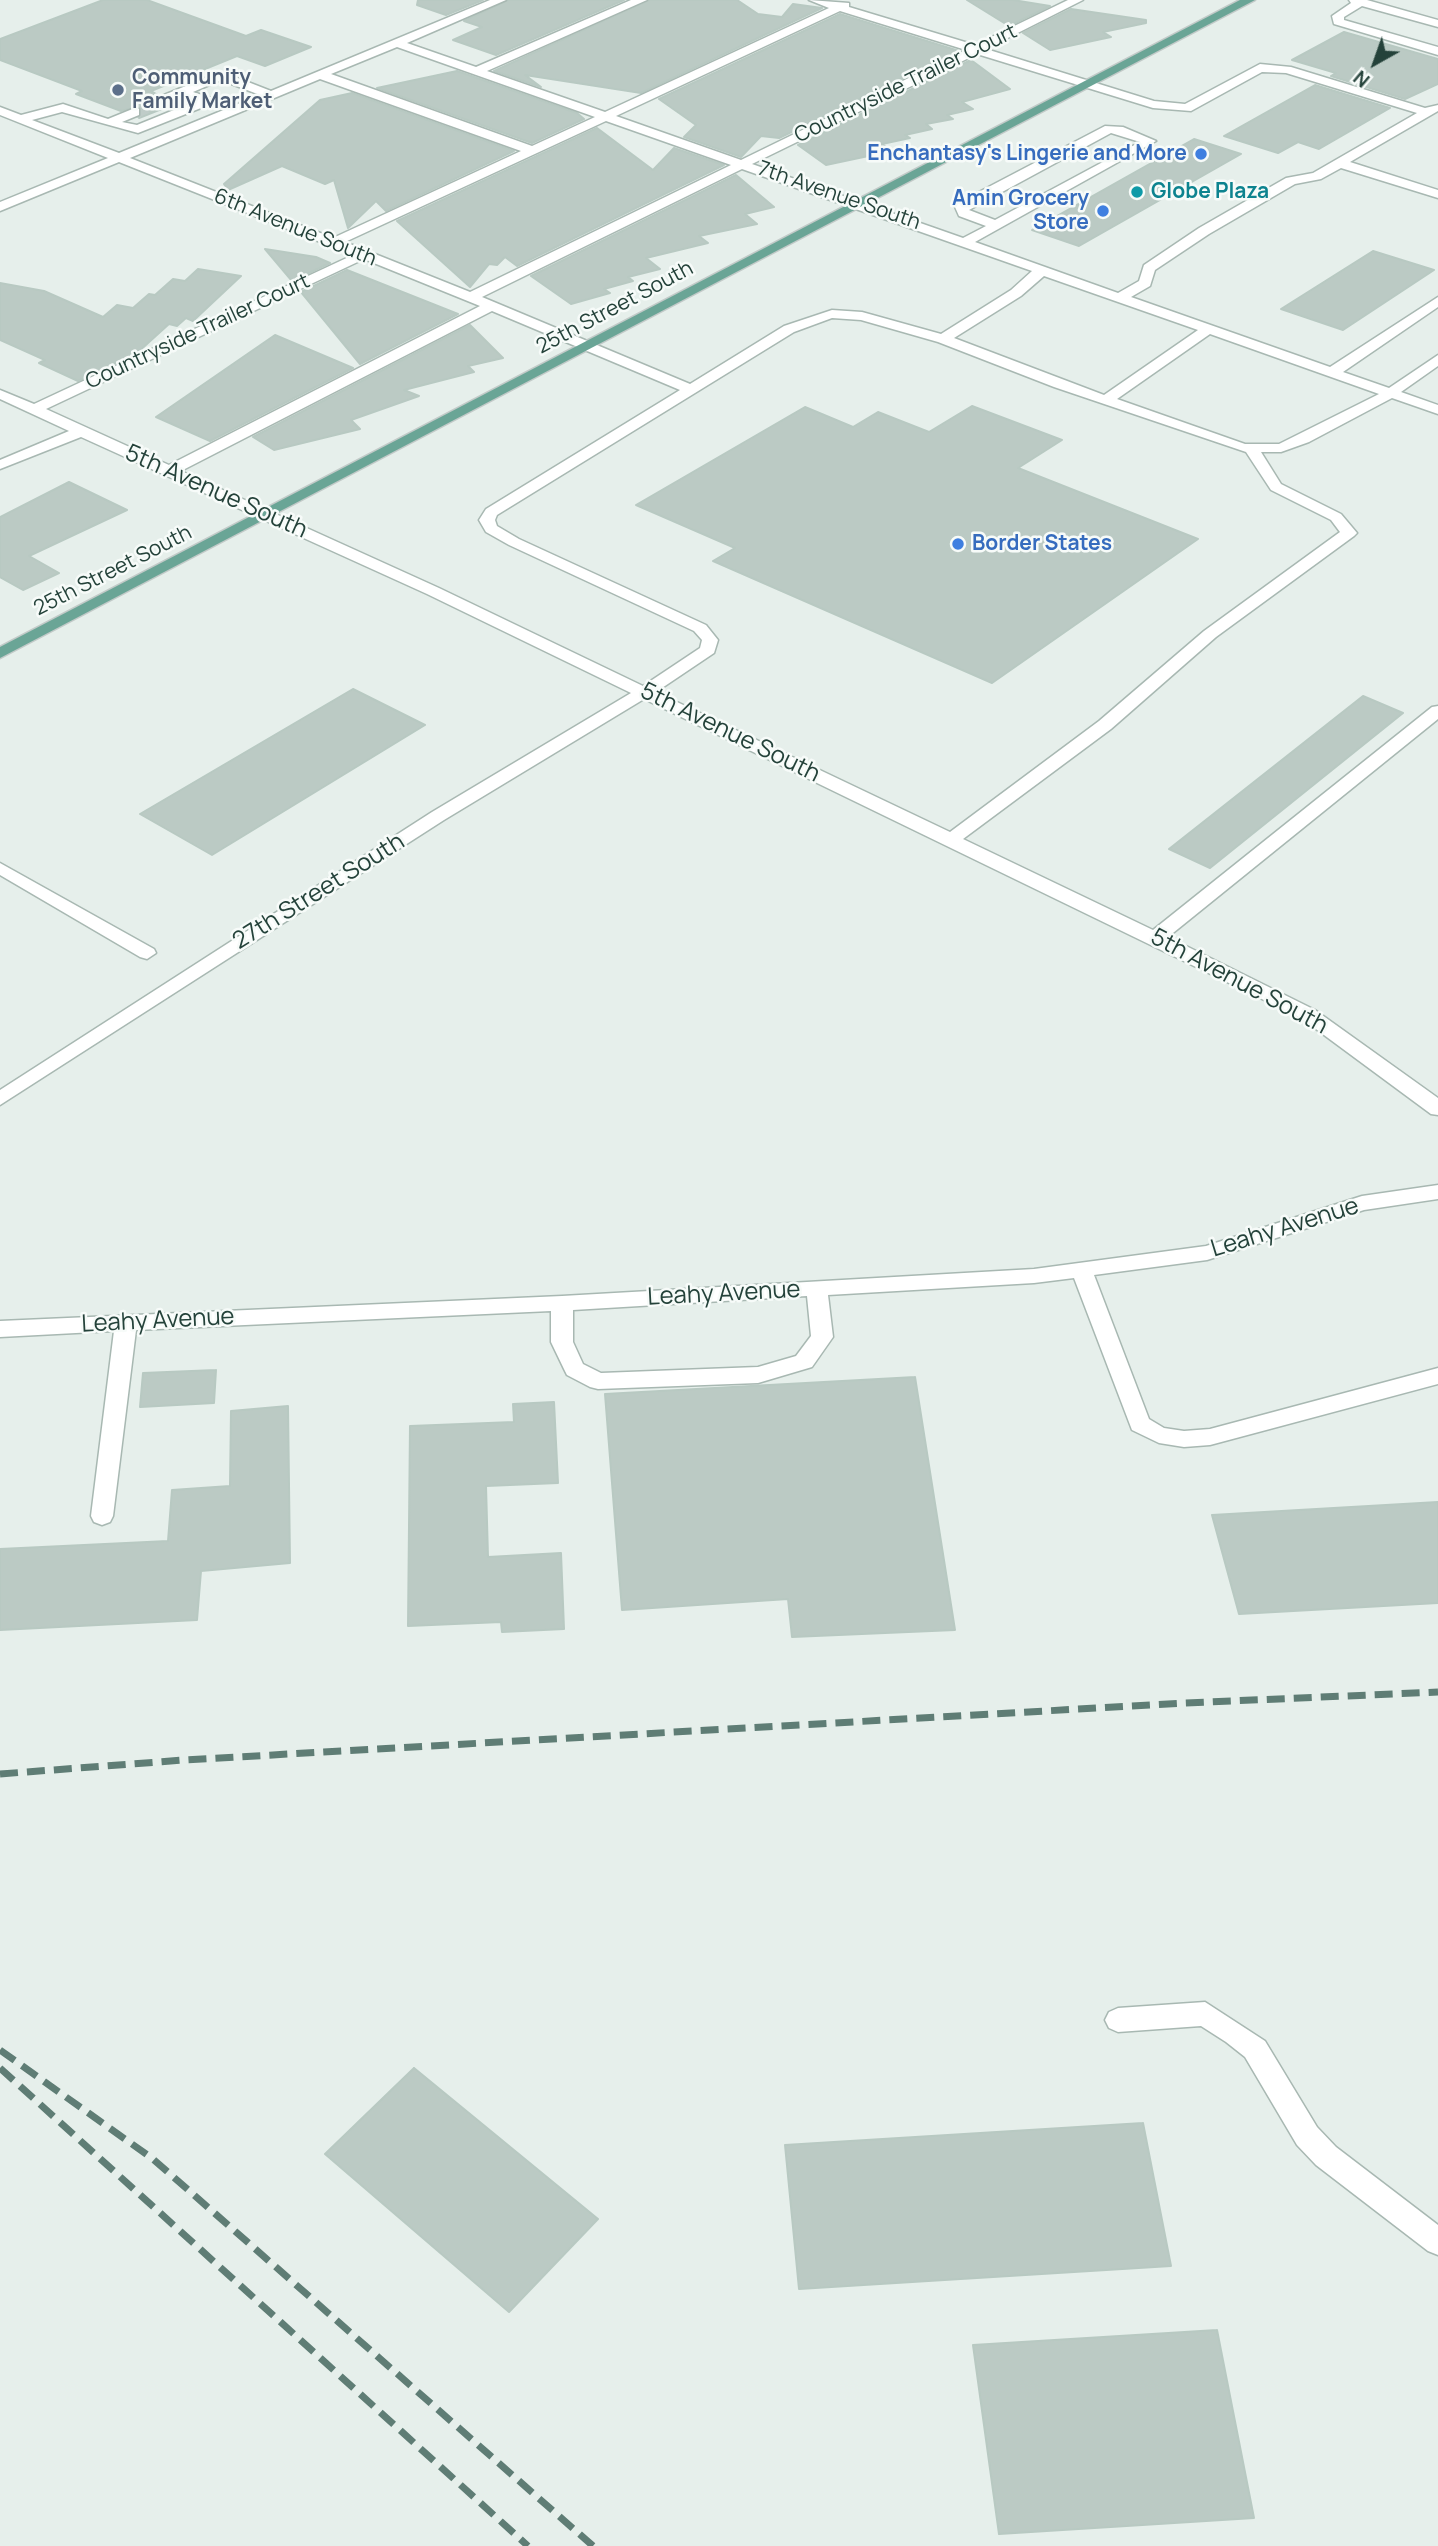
<!DOCTYPE html>
<style>
body{margin:0}
#map{position:relative;width:1438px;height:2546px;overflow:hidden;background:#e6efeb;font-family:Manrope,sans-serif}
canvas{display:block}
.north{position:absolute;left:1340px;top:28px;width:70px;height:70px;-webkit-text-stroke:5px #f7fbf9;paint-order:stroke;rotate:220deg;font-size:19px;font-weight:700;line-height:28px;text-align:center;color:#24423a}
.north::after{content:'';display:block;margin:auto;width:24px;height:32px;background:#24423a;clip-path:polygon(50% 0,100% 100%,50% 72%,0 100%)}
</style>
<div id="map">
<canvas width="1438" height="2546"></canvas>
<div class="north">N</div>
</div>
<script>
const ctx = document.querySelector('canvas').getContext('2d');
ctx.lineJoin = 'round';
function fill(path, color) {
  ctx.fillStyle = color;
  ctx.fill(path, 'evenodd');
}
function shape(rows) {
  const path = new Path2D();
  for (const r of rows) {
    path.moveTo(r[0], r[1]);
    for (let i = 2; i < r.length; i += 2) path.lineTo(r[i], r[i + 1]);
  }
  return path;
}
function strokePath(path, color, width, dash) {
  ctx.strokeStyle = color;
  ctx.lineWidth = width;
  ctx.lineCap = dash ? 'butt' : 'round';
  ctx.setLineDash(dash || []);
  ctx.stroke(path);
}
function drawText(font, color, halo, rows, align = 'center') {
  ctx.font = font + ' Manrope,sans-serif';
  ctx.lineWidth = 5;
  ctx.setLineDash([]);
  ctx.textBaseline = 'middle';
  ctx.strokeStyle = halo;
  ctx.fillStyle = color;
  for (const [text, x, y, turn = 0] of rows) {
    ctx.save();
    ctx.translate(x, y);
    ctx.rotate((+turn || 0) * Math.PI / 180);
    ctx.textAlign = isNaN(turn) ? turn : align;
    if (halo) ctx.strokeText(text, 0, 0);
    ctx.fillText(text, 0, 0);
    ctx.restore();
  }
}
const building = shape([
 [103,0,147,0,246,36,261,30,311,47,265,66,237,56,151,91,158,95,147,104,155,109,174,104,139,118,140,106,121,111,76,94,82,91,0,60,0,39,103,0],
 [418,0,483,0,446,15,417,5,418,0],
 [508,0,624,0,496,55,453,40,482,27,464,21,508,0],
 [649,0,737,0,758,14,782,17,793,4,822,8,641,93,525,75,541,87,494,71,649,0],
 [967,0,1013,0,1050,6,1009,26,967,0],
 [1071,9,1146,20,1146,23,1103,32,1111,37,1050,50,1023,33,1071,9],
 [840,14,959,51,779,138,761,136,741,157,684,137,696,125,659,99,840,14],
 [1344,32,1438,59,1438,84,1405,99,1331,76,1336,73,1292,60,1344,32],
 [971,60,1010,89,962,102,973,109,947,115,953,119,926,124,932,129,905,135,910,138,882,144,892,151,826,165,798,145,971,60],
 [457,71,577,113,584,119,532,143,377,88,457,71],
 [1315,85,1390,108,1319,149,1298,142,1278,153,1224,136,1315,85],
 [352,93,514,151,386,211,376,201,348,228,334,180,325,184,282,166,228,190,224,184,320,100,352,93],
 [597,128,653,170,674,148,724,165,517,266,505,257,497,265,489,264,470,287,397,221,597,128],
 [1194,139,1241,154,1079,246,1032,230,1194,139],
 [736,175,774,207,745,214,757,224,699,236,708,243,646,258,660,269,628,277,633,281,604,289,610,293,571,304,531,276,736,175],
 [265,249,316,257,330,263,292,281,265,249],
 [1373,251,1434,270,1343,330,1281,309,1373,251],
 [198,269,241,276,193,321,186,318,177,326,169,324,137,353,78,381,39,363,45,360,0,340,0,283,44,291,103,317,117,305,133,308,149,294,155,295,173,279,185,281,198,269],
 [347,270,458,314,360,364,301,292,347,270],
 [470,325,503,358,468,366,474,372,404,390,419,396,351,420,360,429,274,450,253,437,470,325],
 [275,335,353,368,210,441,156,417,275,335],
 [972,406,1062,440,1018,468,1198,539,992,683,713,561,735,548,636,505,805,407,853,427,878,412,929,432,972,406],
 [69,482,127,510,29,556,59,573,23,590,0,577,0,517,69,482],
 [353,689,425,725,212,855,140,814,353,689],
 [1363,696,1403,713,1210,868,1169,849,1363,696],
 [216,1370,214,1403,140,1407,143,1373,216,1370],
 [915,1377,955,1630,792,1637,788,1599,622,1610,605,1394,915,1377],
 [554,1402,558,1483,486,1486,488,1557,561,1553,564,1629,502,1632,501,1622,408,1626,410,1426,514,1422,513,1404,554,1402],
 [288,1406,290,1563,201,1571,197,1620,0,1630,0,1549,168,1541,172,1490,230,1486,231,1411,288,1406],
 [1438,1502,1438,1603,1239,1614,1212,1515,1438,1502],
 [414,2068,598,2219,509,2312,325,2154,414,2068],
 [1143,2123,1171,2266,799,2289,785,2145,1143,2123],
 [1217,2330,1254,2518,999,2534,973,2345,1217,2330]
]);
fill(building, '#bbcac4');
strokePath(building, '#b8c9c2', 2);
strokePath(shape([
 [135,112,156,103]
]), '#bfccc8', 13, [13, 6]);
const minor = shape([
 [490,0,506,0,407,43,476,67,631,0,647,0,487,71,605,112,829,8,809,0,849,3,849,7,975,45,1068,0,1083,0,986,49,1154,101,1185,104,1260,64,1291,67,1425,108,1438,105,1438,111,1350,162,1438,190,1438,198,1341,168,1321,179,1295,184,1209,234,1155,270,1150,286,1131,297,1330,367,1438,297,1438,307,1343,372,1389,388,1438,355,1438,366,1401,392,1438,405,1438,414,1392,398,1309,442,1281,452,1261,452,1281,484,1341,514,1357,533,1354,536,1216,637,1111,729,963,839,1153,930,1432,707,1438,706,1438,719,1168,937,1315,1010,1438,1098,1438,1115,1431,1114,1301,1018,644,699,444,820,0,1105,0,1090,432,812,631,693,427,594,81,437,0,469,0,460,69,431,0,399,0,390,34,404,353,255,119,162,0,211,0,202,108,158,0,115,0,107,21,115,63,104,108,119,135,108,139,109,139,115,122,122,137,125,196,101,183,96,156,107,150,103,152,100,217,73,225,73,271,91,490,0],
 [840,11,966,50,741,160,616,116,840,11],
 [397,47,595,117,532,146,331,74,397,47],
 [977,54,1153,108,1191,111,1262,72,1286,73,1417,113,1313,173,1286,178,1199,228,1144,265,1139,281,1118,293,975,242,1156,141,1123,127,1105,126,956,204,955,207,959,216,986,226,963,238,752,164,977,54],
 [320,79,521,151,333,238,130,158,320,79],
 [221,80,260,95,119,153,32,120,62,112,138,133,211,104,211,98,193,92,221,80],
 [606,121,731,165,470,292,345,242,606,121],
 [1111,133,1140,142,995,220,969,210,1111,133],
 [742,169,1032,271,1011,290,941,334,862,312,832,310,784,326,690,384,482,297,742,169],
 [364,259,480,306,169,465,46,409,364,259],
 [1044,276,1198,330,1104,395,954,338,1021,296,1044,276],
 [492,311,680,390,486,509,479,520,486,532,509,545,694,631,702,640,700,648,643,686,439,588,181,471,492,311],
 [832,318,861,320,938,342,1054,387,1246,452,1271,490,1331,520,1340,532,1204,631,1099,721,950,832,656,692,714,653,718,640,706,625,519,539,497,526,495,520,497,515,794,332,832,318],
 [1210,334,1379,394,1279,444,1245,444,1117,399,1210,334],
 [1349,0,1367,0,1438,20,1438,27,1362,6,1344,17,1344,20,1438,47,1438,55,1334,24,1332,16,1351,3,1349,0],
 [0,863,154,949,156,953,147,959,140,957,0,875,0,863],
 [1438,1185,1438,1199,1364,1210,1207,1260,1094,1275,1149,1419,1164,1428,1184,1431,1210,1429,1438,1368,1438,1384,1210,1445,1184,1447,1159,1443,1132,1430,1074,1278,1034,1283,828,1295,833,1337,812,1367,758,1383,598,1389,590,1387,567,1375,564,1369,551,1342,551,1311,136,1330,113,1516,110,1522,102,1525,94,1522,91,1516,114,1331,0,1337,0,1321,562,1296,1034,1269,1206,1246,1362,1196,1438,1185],
 [807,1296,811,1336,796,1356,758,1367,601,1373,583,1364,573,1342,573,1310,807,1296],
 [1205,2002,1265,2041,1317,2127,1336,2147,1438,2225,1438,2255,1428,2251,1316,2165,1297,2145,1245,2057,1226,2042,1201,2026,1118,2032,1109,2028,1105,2020,1109,2012,1118,2008,1205,2002]
]);
const major = shape([
 [1240,0,1255,0,0,658,0,647,1240,0]
]);
strokePath(minor, '#a8b8b2', 3);
strokePath(major, '#c2cac8', 3);
fill(minor, '#fff');
fill(major, '#6aa596');
strokePath(shape([
 [0,1774,184,1760,1185,1703,1438,1692],
 [0,2050,153,2159,593,2546],
 [0,2068,528,2546]
]), '#5f7d75', 7, [18, 9]);
for (const [x, y, r, color] of [
 [118,90,7,"#5c6f8a"],
 [1201,154,7,"#3f7fe0"],
 [1137,192,7,"#0f9aa8"],
 [1103,211,7,"#3f7fe0"],
 [958,544,7,"#3f7fe0"]
]) {
  const dot = new Path2D();
  dot.arc(x, y, r, 0, 2 * Math.PI);
  ctx.fillStyle = color;
  ctx.fill(dot);
  strokePath(dot, '#f7fbf9', 2.5);
}
drawText('bold 21px', '#4e5e75', '#f7fbf9', [
 ["Community",132,78],
 ["Family Market",132,102]
], 'left');
drawText('21px', '#24423a', '#f7fbf9', [
 ["Countryside Trailer Court",906,84,-26],
 ["7th Avenue South",839,196,19],
 ["6th Avenue South",295,228,22],
 ["25th Street South",615,308,-28],
 ["Countryside Trailer Court",198,332,-25],
 ["25th Street South",113,571,-27]
]);
drawText('bold 21px', '#366cbe', '#f7fbf9', [
 ["Enchantasy's Lingerie and More",1187,154],
 ["Amin Grocery",1089,199],
 ["Store",1089,223],
 ["Border States",972,544,"left"]
], 'right');
drawText('bold 21px', '#0d838f', '#f7fbf9', [
 ["Globe Plaza",1151,192]
], 'left');
drawText('24px', '#24423a', '#f7fbf9', [
 ["5th Avenue South",216,492,24],
 ["5th Avenue South",730,733,26],
 ["27th Street South",319,892,-32],
 ["5th Avenue South",1239,982,28],
 ["Leahy Avenue",1285,1228,-17],
 ["Leahy Avenue",724,1294,-3],
 ["Leahy Avenue",158,1321,-3]
]);
</script>
